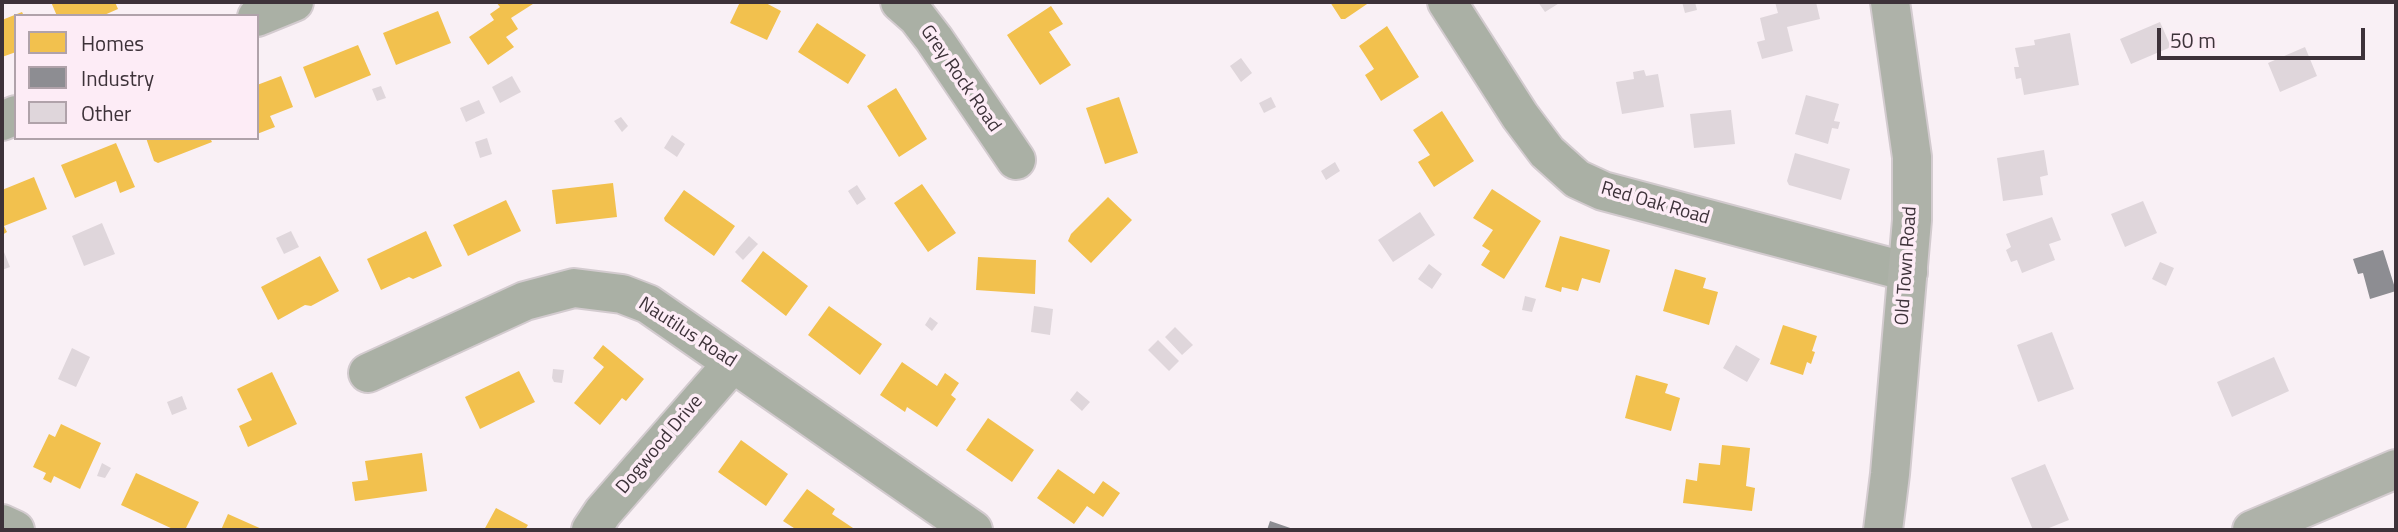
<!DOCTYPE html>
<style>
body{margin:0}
#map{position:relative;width:2398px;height:532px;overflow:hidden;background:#f9f0f5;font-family:"Titillium Web",sans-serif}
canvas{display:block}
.frame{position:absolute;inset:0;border:4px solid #3d3239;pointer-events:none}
.legend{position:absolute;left:14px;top:14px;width:245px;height:126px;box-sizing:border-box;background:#fdecf6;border:2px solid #b0a2aa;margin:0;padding:9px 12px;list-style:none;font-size:21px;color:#3d3239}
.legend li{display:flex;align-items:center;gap:14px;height:35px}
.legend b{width:35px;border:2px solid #b0a2aa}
.scale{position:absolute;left:2157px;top:28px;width:208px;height:32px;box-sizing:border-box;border:4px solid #3d3239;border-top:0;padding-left:9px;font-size:21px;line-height:24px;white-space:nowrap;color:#3d3239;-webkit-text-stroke:5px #fdecf6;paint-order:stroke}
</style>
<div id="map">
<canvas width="2398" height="532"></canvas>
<div class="frame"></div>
<ul class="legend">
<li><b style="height:19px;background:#f2c14e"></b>Homes</li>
<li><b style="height:19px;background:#8d8d92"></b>Industry</li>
<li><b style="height:19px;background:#dfd6db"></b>Other</li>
</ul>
<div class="scale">50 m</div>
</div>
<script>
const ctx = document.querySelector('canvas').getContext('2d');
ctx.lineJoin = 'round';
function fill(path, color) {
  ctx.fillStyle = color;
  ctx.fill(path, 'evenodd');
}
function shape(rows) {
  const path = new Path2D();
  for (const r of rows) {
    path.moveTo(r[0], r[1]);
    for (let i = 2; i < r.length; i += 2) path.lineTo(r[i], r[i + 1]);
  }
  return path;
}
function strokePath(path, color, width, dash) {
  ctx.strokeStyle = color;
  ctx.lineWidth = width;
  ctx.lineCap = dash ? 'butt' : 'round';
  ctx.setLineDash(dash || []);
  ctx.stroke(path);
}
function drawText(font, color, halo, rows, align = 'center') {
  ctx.font = font + ' "Titillium Web",sans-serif';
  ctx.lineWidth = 7;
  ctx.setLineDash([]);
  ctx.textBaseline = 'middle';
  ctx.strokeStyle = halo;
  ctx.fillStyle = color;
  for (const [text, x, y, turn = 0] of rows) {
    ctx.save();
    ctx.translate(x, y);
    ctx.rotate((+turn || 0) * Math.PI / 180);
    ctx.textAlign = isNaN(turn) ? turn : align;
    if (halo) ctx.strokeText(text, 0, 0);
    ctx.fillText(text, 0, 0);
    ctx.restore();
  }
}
fill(shape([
 [51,2,115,2,118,9,102,16,57,16],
 [496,2,536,2,511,18,518,29,506,37,514,47,488,65,469,37,494,20,490,14,500,7],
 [740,2,764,2,781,11,767,40,730,23],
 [1330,2,1370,2,1345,19,1341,19],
 [1051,6,1063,24,1049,32,1071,65,1040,85,1007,35],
 [438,11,451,43,396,65,383,33],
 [22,12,24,16,16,16,16,52,2,57,2,20],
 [817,23,866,55,848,84,798,52],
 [1387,26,1419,77,1381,101,1365,75,1374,69,1359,46],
 [358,45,371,75,315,98,303,67],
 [281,76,293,107,270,116,275,127,257,134,257,85],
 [896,88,927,139,899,157,867,106],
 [1119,97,1138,153,1105,164,1086,108],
 [1442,111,1474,161,1434,187,1418,162,1430,155,1413,130],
 [146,138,210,138,212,142,158,163,154,161],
 [116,143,135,187,120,193,116,181,75,198,61,165],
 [34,177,47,209,4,226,7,232,2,235,2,190],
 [613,183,617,217,556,224,552,190],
 [922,184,956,233,928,252,894,203],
 [1492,189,1541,221,1504,279,1481,265,1490,251,1482,246,1493,230,1473,218],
 [684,190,735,226,714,256,665,221,664,218],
 [1108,197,1132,220,1091,263,1068,241,1071,234],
 [506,200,521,231,468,256,453,225],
 [426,231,442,266,413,279,409,277,381,290,367,259],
 [1560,236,1610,250,1600,283,1582,278,1578,291,1562,287,1561,292,1545,287],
 [763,251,808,286,786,316,741,281],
 [320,256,339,291,311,306,305,305,278,320,261,287],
 [978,257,1036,260,1035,294,976,290],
 [1675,269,1706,278,1703,288,1718,292,1709,325,1663,311],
 [829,306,882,344,860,375,808,335],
 [1783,325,1817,336,1812,351,1815,352,1811,364,1807,362,1803,375,1770,364],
 [603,345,644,379,626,401,622,398,600,425,574,403,604,367,593,358],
 [902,362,937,386,945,373,959,383,951,395,956,399,937,427,907,407,905,412,880,395],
 [519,371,535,402,480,429,465,397],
 [272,372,297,424,248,447,239,426,252,420,237,389],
 [1636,375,1668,384,1665,393,1680,398,1671,431,1625,418],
 [988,418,1034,450,1012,482,966,450],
 [61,424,101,443,80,489,54,476,51,483,43,479,46,473,33,467,49,434,55,437],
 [741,440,788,474,766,506,718,472],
 [1722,445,1750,448,1746,486,1755,488,1752,511,1683,503,1686,479,1697,481,1699,463,1720,465],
 [422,453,427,491,355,501,352,482,368,480,365,461],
 [1058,469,1094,494,1103,481,1120,493,1103,517,1087,506,1074,524,1037,498],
 [136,473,199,502,185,530,175,530,121,505],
 [807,489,835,509,832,514,856,530,797,530,783,521],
 [496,508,528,525,525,530,484,530],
 [228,514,264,530,221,530]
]), '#f2c14e');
fill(shape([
 [2383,250,2396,291,2370,299,2363,273,2358,274,2353,259],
 [1270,521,1296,530,1267,530]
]), '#8d8d92');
fill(shape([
 [1538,2,1561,2,1545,12],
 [1682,2,1695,2,1697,10,1685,13],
 [1775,2,1816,2,1820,19,1787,27,1793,51,1762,59,1757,42,1765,40,1760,18,1778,13],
 [2160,22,2171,47,2131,64,2120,39],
 [2070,33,2079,85,2024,95,2021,78,2016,79,2014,67,2019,67,2015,48,2035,45,2034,40],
 [2305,47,2317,76,2280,92,2268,63],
 [1241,58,1252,73,1241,82,1230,66],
 [1644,70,1646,76,1658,74,1664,107,1622,114,1616,82,1634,79,1633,72],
 [512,76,521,92,500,103,492,87],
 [381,86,386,98,377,101,372,89],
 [1806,95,1839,104,1834,121,1840,122,1838,129,1832,128,1828,144,1795,134],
 [1271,97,1276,107,1264,113,1259,103],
 [479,100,485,113,466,122,460,108],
 [1731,110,1735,144,1694,148,1690,114],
 [621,117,628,126,622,132,614,121],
 [672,135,685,144,677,157,664,148],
 [487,138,492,154,480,158,475,142],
 [2044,150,2048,175,2040,177,2043,195,2003,201,1997,158],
 [1795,153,1850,169,1841,200,1789,185,1787,181],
 [1335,162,1340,171,1326,180,1321,171],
 [857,185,866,199,857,205,848,191],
 [2143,201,2157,233,2125,247,2111,214],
 [1420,212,1435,235,1393,262,1378,240],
 [2052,217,2061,240,2049,244,2055,260,2022,273,2017,260,2011,262,2006,250,2011,247,2006,234],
 [102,223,115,254,84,266,72,236],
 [291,231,299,247,284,254,276,238],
 [749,236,758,244,743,260,735,252],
 [2,247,10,267,2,270],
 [2160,262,2174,268,2166,286,2152,279],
 [1429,264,1442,274,1432,289,1418,279],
 [1525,296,1536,299,1532,312,1522,310],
 [1034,306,1053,309,1050,335,1031,332],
 [930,317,938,323,932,331,925,325],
 [1175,327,1193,345,1182,355,1165,337],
 [2052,332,2074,389,2038,402,2017,345],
 [1158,340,1179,361,1169,371,1148,350],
 [1736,345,1760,359,1747,382,1723,368],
 [72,348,90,357,76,387,58,379],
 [2274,357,2289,391,2232,417,2217,382],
 [553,369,564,370,562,383,554,382,552,378],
 [1077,391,1090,402,1082,411,1070,400],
 [182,396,187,409,172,415,167,402],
 [102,463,111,468,105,478,97,476],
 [2045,464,2069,520,2044,530,2033,530,2011,478]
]), '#dfd6db');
const minor = shape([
 [900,2,917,17,934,39,1016,160],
 [1447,2,1520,116,1547,152,1577,179,1603,191,1908,272],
 [257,17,294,2],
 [2,121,16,115],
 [368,373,525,301,574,288,622,294,648,304,973,530],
 [2,524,15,530],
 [591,530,603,512,733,363]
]);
const major = shape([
 [1883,530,1890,474,1912,220,1912,157,1890,2],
 [2252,530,2396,469]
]);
strokePath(minor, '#d3cbcf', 42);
strokePath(major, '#d3cbcf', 42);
strokePath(minor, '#aab0a5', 38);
strokePath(major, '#aeb2a9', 38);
drawText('19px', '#3d3239', '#fdecf6', [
 ["Grey Rock Road",960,79,55],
 ["Red Oak Road",1655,204,16],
 ["Old Town Road",1907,266,-86],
 ["Nautilus Road",687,333,33],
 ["Dogwood Drive",660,445,-50]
]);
</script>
